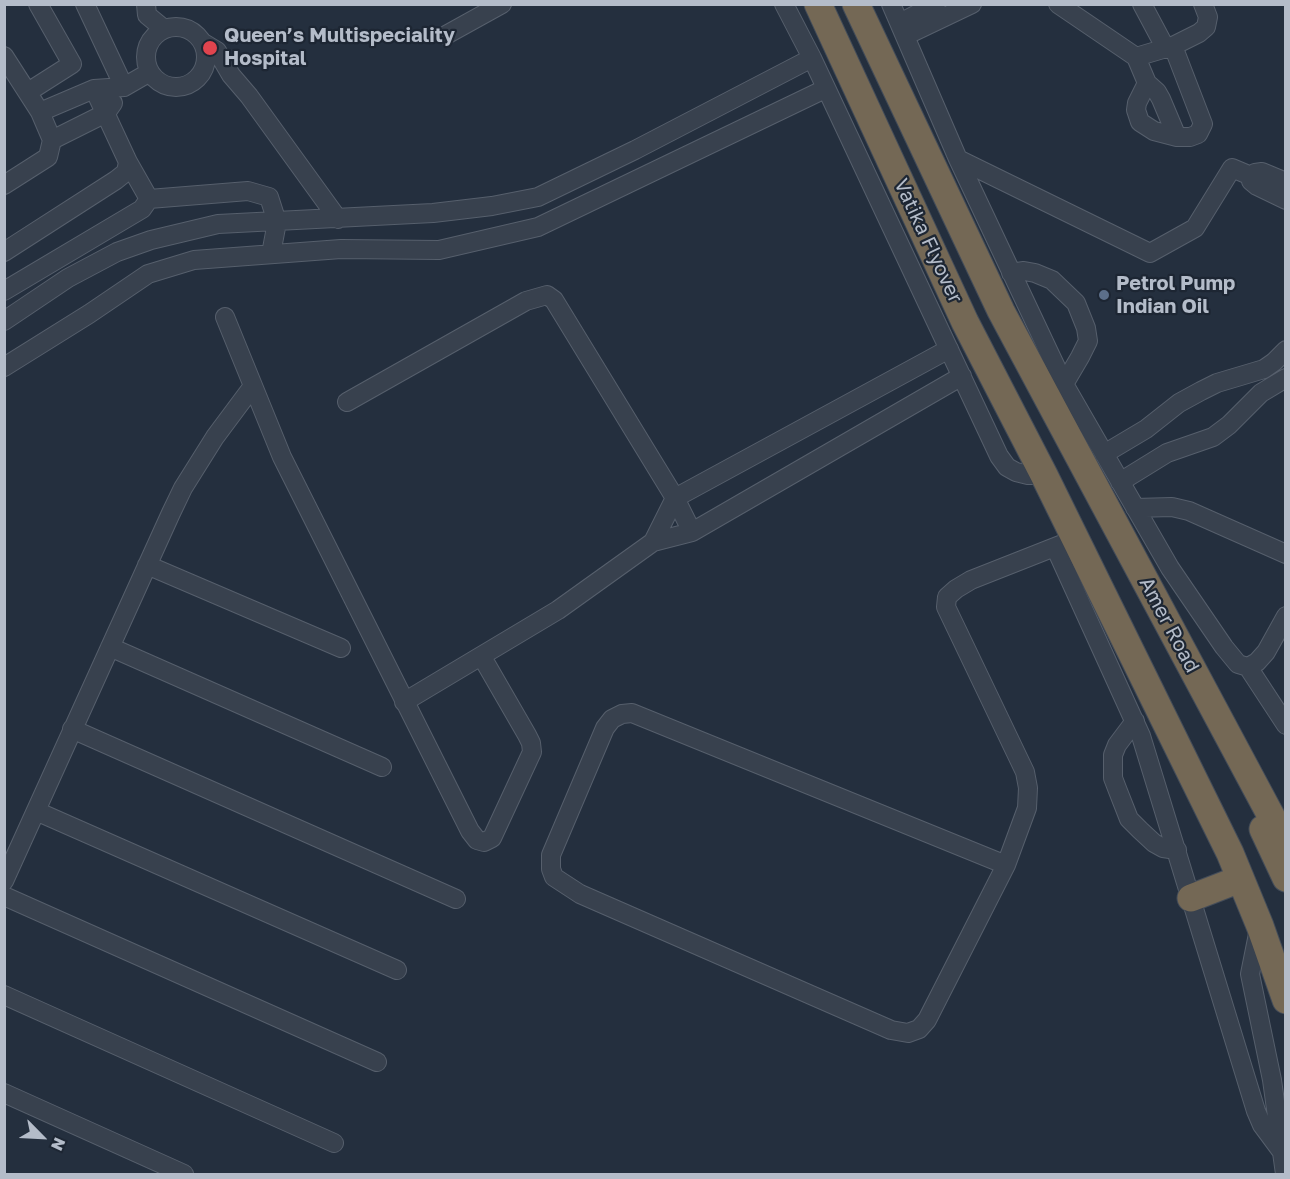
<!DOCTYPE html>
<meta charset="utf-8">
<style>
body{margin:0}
#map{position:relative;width:1290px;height:1179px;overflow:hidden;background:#242f3e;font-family:"Golos Text",sans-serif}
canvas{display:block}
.frame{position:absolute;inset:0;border:6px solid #b4bcc9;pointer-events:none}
.north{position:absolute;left:12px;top:1107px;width:60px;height:60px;-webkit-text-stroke:4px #1d2633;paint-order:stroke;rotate:114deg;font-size:16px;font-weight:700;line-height:24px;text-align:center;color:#b4bcc9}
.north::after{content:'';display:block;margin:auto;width:21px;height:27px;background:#b4bcc9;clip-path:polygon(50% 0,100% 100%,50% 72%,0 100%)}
</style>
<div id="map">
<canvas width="1290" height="1179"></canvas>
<div class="frame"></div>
<div class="north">N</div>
</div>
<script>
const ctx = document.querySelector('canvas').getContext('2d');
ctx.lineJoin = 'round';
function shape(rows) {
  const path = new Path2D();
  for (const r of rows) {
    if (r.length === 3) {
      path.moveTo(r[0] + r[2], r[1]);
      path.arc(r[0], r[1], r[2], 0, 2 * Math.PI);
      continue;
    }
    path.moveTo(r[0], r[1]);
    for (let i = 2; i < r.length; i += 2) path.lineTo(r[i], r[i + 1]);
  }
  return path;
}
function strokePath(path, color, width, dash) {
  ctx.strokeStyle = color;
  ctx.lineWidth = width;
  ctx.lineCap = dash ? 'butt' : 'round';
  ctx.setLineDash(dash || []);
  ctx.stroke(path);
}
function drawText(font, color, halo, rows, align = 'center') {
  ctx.font = font + ' "Golos Text",sans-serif';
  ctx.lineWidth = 4.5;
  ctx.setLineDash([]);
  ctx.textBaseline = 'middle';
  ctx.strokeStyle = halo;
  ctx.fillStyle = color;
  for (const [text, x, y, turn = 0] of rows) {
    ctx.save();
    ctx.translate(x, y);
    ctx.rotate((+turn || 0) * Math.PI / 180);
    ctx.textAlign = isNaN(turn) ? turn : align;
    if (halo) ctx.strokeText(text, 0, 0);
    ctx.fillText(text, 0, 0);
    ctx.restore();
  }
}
const minor = shape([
 [85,4,124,87],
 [146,4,147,15,164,29],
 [784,4,812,58,999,456,1007,467,1016,472,1028,475,1044,475],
 [891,4,958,159,1064,384,1170,568,1224,647,1238,664,1248,667,1257,662,1266,652,1286,616],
 [1058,4,1136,57,1173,46,1199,33,1206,27,1208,17,1203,4],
 [1142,4,1166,49],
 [900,23,936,4],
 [176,57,30],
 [446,35,502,4],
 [905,36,972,4],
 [202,42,217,51,231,75,249,96,338,219],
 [4,56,40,112,52,140,48,157,4,185],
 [1136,57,1147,83,1157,92,1161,99,1177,137],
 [1147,83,1137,103,1136,110,1140,122,1154,131,1177,137,1190,137,1198,134,1203,124,1173,46],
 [28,92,72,64,38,4],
 [40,112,94,89,124,87,150,72],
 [52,140,106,113,113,103],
 [958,159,1150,253,1195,228,1232,168,1251,176],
 [1286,182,1262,172,1255,173,1251,176,1251,181,1257,186,1286,200],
 [149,199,248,191,269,197,277,222,271,254],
 [4,252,116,180,126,172,128,162,94,89],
 [1011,273,1024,271,1035,273,1052,280,1076,303,1086,328,1088,341,1080,357,1060,391],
 [4,291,142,209,149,199,128,162],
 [225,317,282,457,470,831,477,840,484,842,492,838,532,752,531,743,527,735,482,657],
 [4,321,68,278,117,252,151,240,218,224,433,213,492,206,538,197,635,150,812,58],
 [4,367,89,314,148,274,194,260,341,249,439,250,538,227,825,89],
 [347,402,526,301,547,295,554,300,675,498,692,532],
 [1104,454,1146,429,1179,403,1201,391,1217,383,1264,369,1274,362,1286,350],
 [1120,482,1167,453,1213,437,1229,425,1261,393,1286,378],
 [1135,508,1172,507,1189,511,1286,554],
 [653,542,675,498,949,349],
 [1055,547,1141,736,1256,1111,1262,1125,1282,1152],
 [147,565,341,648],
 [110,647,382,767],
 [1248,667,1286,725],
 [404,702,558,610,653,542,692,532,962,376],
 [1135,721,1117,745,1113,755,1113,778,1118,791,1129,819,1140,830,1154,843,1163,848,1177,850],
 [72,729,456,899],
 [36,811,397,970],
 [1006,865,632,713,622,714,612,719,605,728,551,855,551,869,554,877,580,894,891,1030,908,1033,919,1029,927,1020,1006,865,1027,808,1028,788,1025,772,946,607,947,597,956,589,971,580,1075,539],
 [4,881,171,513,183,488,215,437,253,386],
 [4,896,377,1062],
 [1259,929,1250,974,1272,1080,1285,1174],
 [4,995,334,1143],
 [4,1093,184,1174]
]);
const highway = shape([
 [818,4,965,322,1044,475,1230,853,1260,926,1286,1000],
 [856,4,1001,311,1286,844],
 [1263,829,1286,878],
 [1191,898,1240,879]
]);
strokePath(minor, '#565f6c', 20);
strokePath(highway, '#434c59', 29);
strokePath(minor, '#38414e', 18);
strokePath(highway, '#746855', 27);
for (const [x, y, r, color] of [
 [210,48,8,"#e0444e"],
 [1104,295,6,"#5c6f8a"]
]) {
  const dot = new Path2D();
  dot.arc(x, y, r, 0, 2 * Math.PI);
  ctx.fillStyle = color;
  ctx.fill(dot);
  strokePath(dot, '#1d2633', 2);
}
drawText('bold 20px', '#b4bcc9', '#1d2633', [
 ["Queen’s Multispeciality",224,36],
 ["Hospital",224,59],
 ["Petrol Pump",1116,284],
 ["Indian Oil",1116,307]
], 'left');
drawText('20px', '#b4bcc9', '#1d2633', [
 ["Vatika Flyover",928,241,65],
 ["Amer Road",1169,625,62]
]);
</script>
